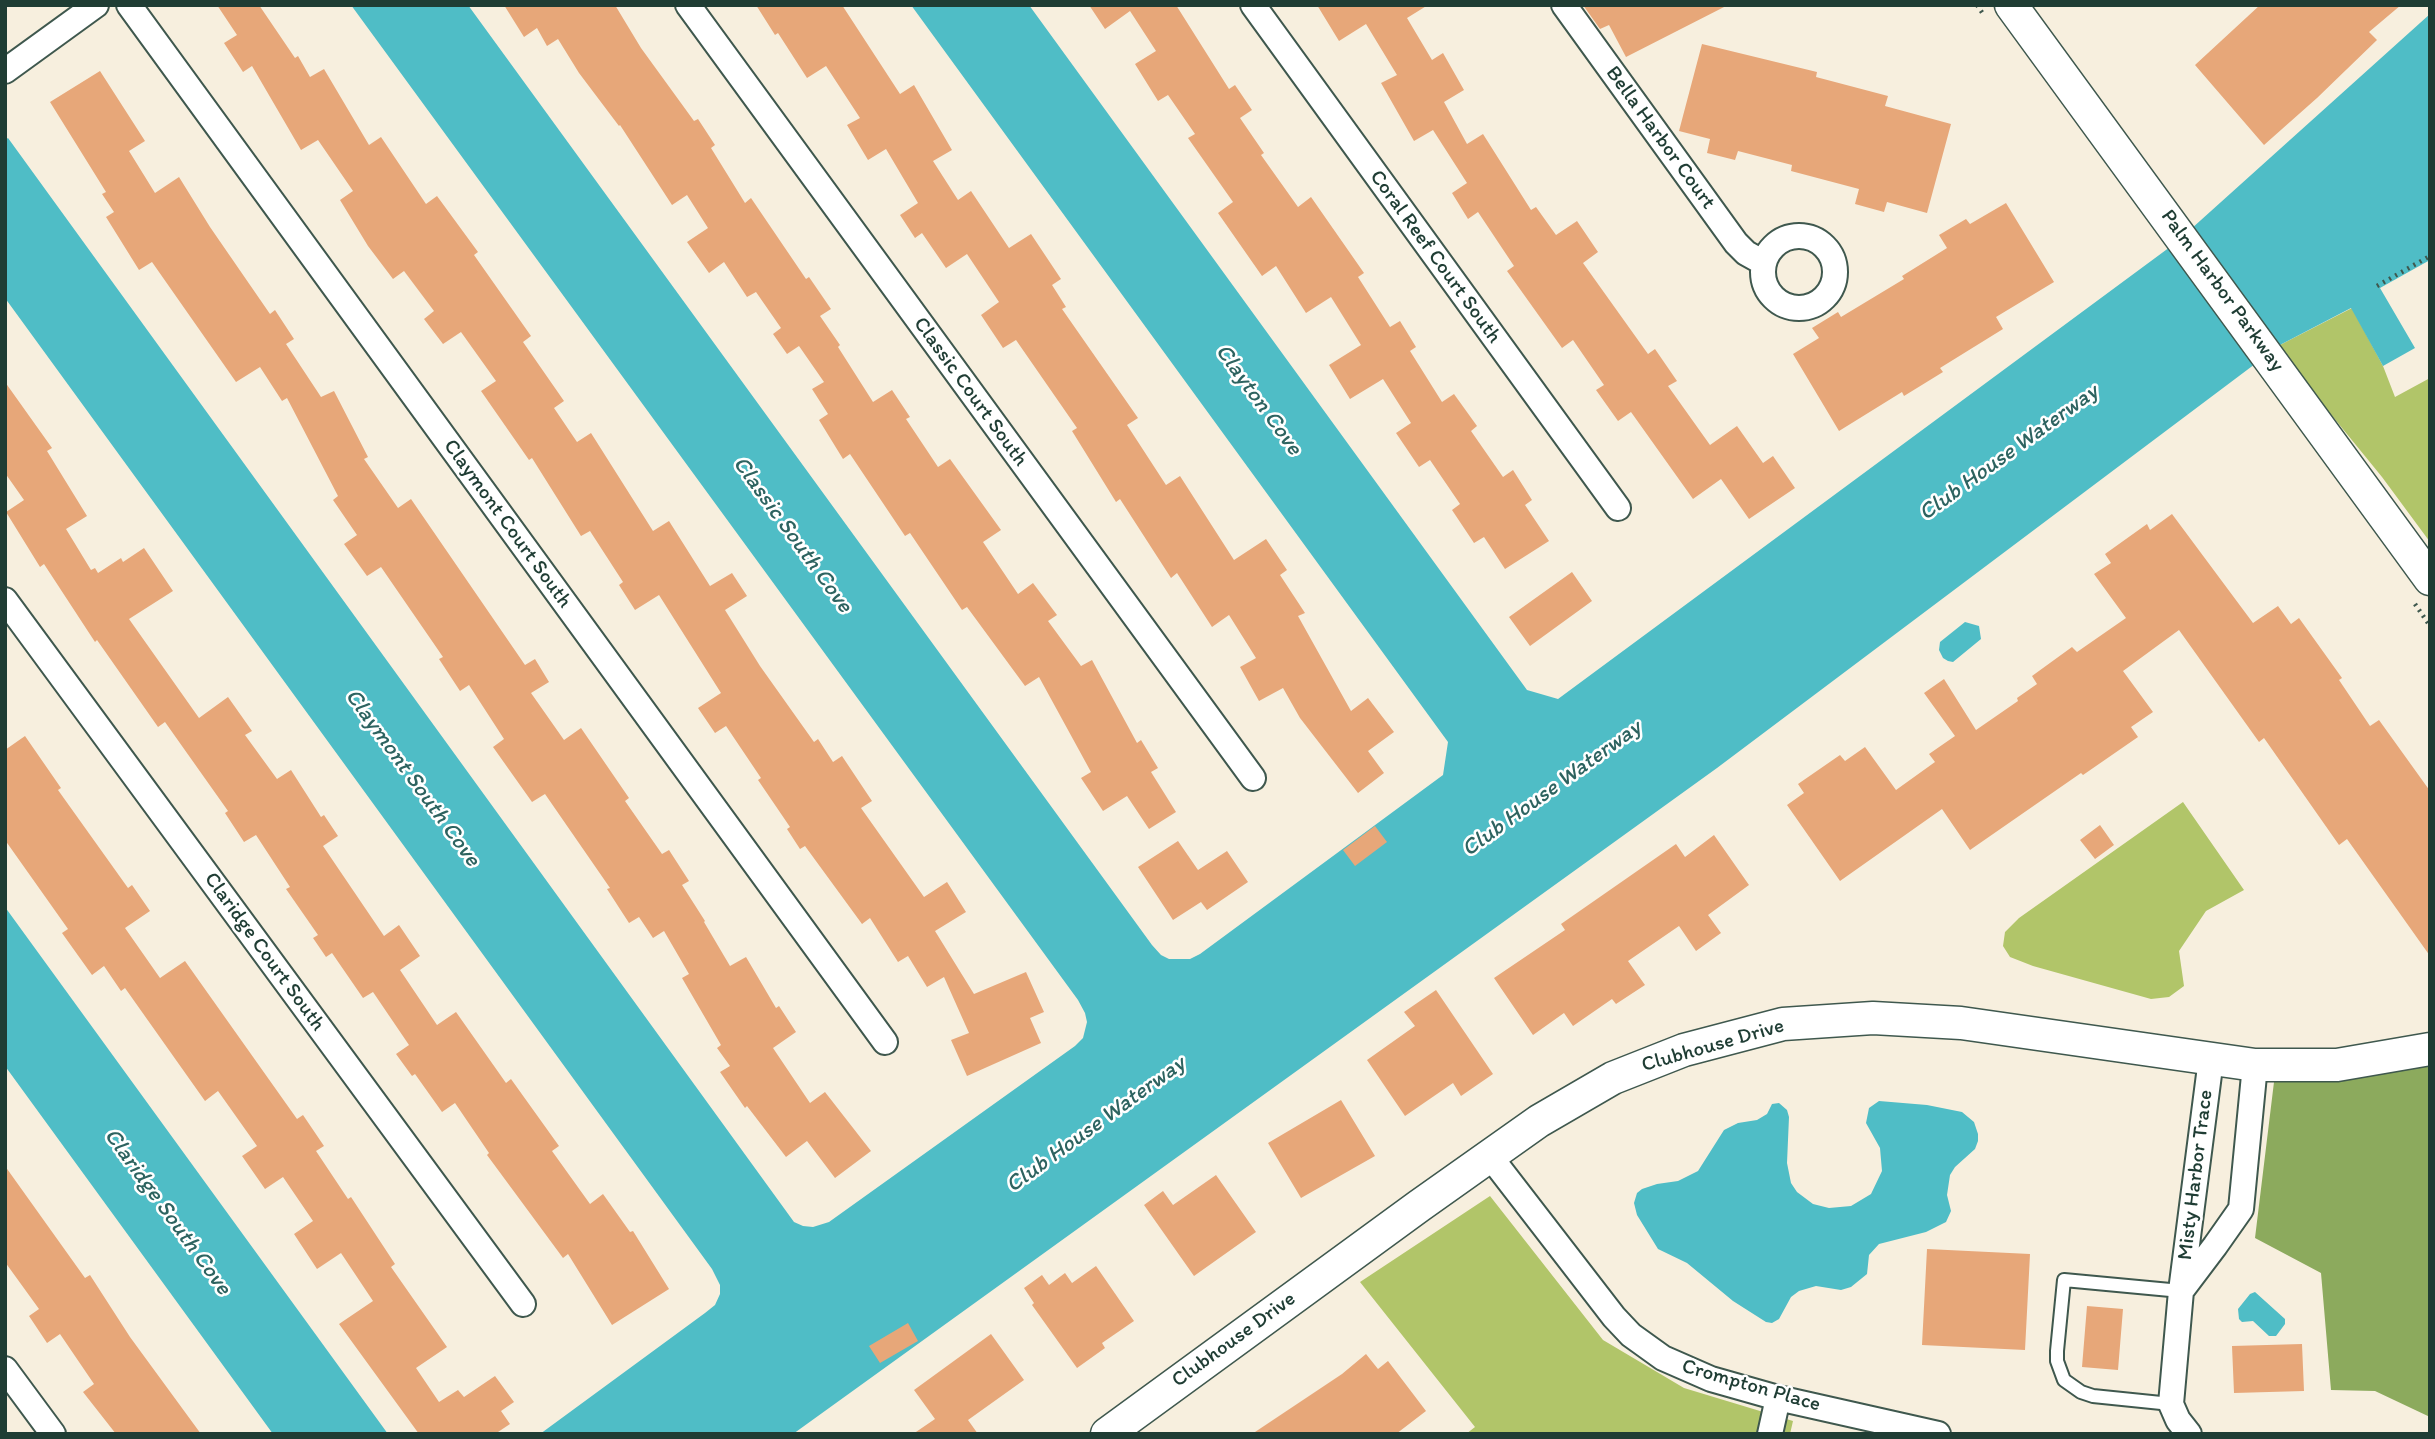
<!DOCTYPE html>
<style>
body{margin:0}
#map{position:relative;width:2435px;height:1439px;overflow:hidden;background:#f7efde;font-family:Itim,sans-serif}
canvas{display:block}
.frame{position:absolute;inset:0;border:7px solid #1f3d34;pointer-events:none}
</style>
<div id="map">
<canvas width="2435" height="1439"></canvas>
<div class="frame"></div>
</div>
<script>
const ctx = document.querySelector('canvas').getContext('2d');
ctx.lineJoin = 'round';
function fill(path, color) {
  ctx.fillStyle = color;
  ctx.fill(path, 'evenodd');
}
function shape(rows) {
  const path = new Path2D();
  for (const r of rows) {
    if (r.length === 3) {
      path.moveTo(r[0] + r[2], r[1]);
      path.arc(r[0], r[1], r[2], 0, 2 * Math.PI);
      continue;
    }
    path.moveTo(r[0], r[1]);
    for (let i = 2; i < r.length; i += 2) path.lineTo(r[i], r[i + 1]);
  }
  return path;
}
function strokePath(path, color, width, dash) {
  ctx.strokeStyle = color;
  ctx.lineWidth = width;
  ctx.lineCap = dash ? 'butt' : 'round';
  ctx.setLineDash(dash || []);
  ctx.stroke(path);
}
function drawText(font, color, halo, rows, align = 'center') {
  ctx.font = font + ' Itim,sans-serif';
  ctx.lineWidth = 5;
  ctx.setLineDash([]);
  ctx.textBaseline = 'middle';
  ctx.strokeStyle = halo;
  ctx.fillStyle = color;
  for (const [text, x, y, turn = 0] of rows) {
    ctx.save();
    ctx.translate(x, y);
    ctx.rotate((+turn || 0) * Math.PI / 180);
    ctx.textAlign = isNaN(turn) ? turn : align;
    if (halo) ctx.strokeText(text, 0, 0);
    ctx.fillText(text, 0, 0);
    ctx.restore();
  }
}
fill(shape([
 [2352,308,2383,366,2395,397,2430,378,2430,542,2382,477,2276,347],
 [2183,802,2244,890,2206,911,2179,951,2184,986,2169,997,2151,999,2033,966,2010,957,2003,946,2005,932,2019,918],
 [1490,1196,1603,1340,1684,1388,1793,1421,1790,1434,1466,1434,1475,1427,1360,1282]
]), '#b1c569');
fill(shape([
 [2430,1064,2430,1417,2375,1391,2331,1390,2321,1273,2255,1238,2274,1082,2343,1080]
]), '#8caa5d');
fill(shape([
 [351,5,468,5,1152,945,1161,955,1169,959,1190,959,1200,954,1443,775,1448,742,911,5,1029,5,1527,690,1558,699,2170,247,2255,364,1717,768,793,1434,540,1434,705,1313,715,1305,720,1294,720,1285,712,1269,5,298,5,140,8,138,794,1222,803,1226,813,1227,829,1222,1075,1046,1083,1038,1087,1022,1085,1013,1078,1000],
 [2430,14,2430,260,2380,288,2415,348,2383,366,2351,308,2276,347,2191,229],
 [1965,622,1979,626,1981,639,1953,662,1948,661,1943,658,1939,650,1940,642],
 [5,907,388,1434,273,1434,5,1066],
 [1879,1101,1927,1105,1962,1112,1974,1122,1978,1134,1978,1141,1975,1149,1955,1167,1950,1175,1947,1195,1951,1211,1946,1222,1926,1232,1879,1244,1869,1255,1867,1274,1851,1287,1841,1290,1816,1286,1799,1291,1791,1297,1779,1319,1772,1323,1766,1322,1733,1301,1687,1263,1658,1249,1637,1215,1634,1203,1637,1193,1642,1189,1657,1184,1678,1181,1698,1171,1724,1130,1738,1123,1757,1120,1767,1114,1772,1104,1779,1103,1787,1110,1789,1117,1787,1163,1791,1183,1797,1192,1813,1204,1829,1208,1851,1206,1871,1194,1882,1171,1880,1148,1866,1123,1869,1108],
 [2255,1292,2285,1319,2285,1324,2276,1336,2269,1336,2253,1321,2242,1322,2239,1319,2238,1309,2250,1294]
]), '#4fbdc6');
fill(shape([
 [217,5,259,5,295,58,298,56,310,77,324,69,369,145,381,137,426,204,437,196,478,252,474,255,531,336,523,342,564,401,554,408,577,442,591,433,653,531,669,521,710,586,732,573,747,596,725,610,760,666,814,742,818,739,833,762,842,756,872,801,861,808,924,897,947,882,966,912,935,931,974,994,1026,972,1044,1012,1030,1018,1041,1043,967,1076,951,1040,969,1033,944,977,927,987,908,956,898,962,870,918,862,924,805,846,800,849,787,829,790,827,758,780,761,778,726,726,715,733,698,708,721,693,659,595,635,610,619,585,623,582,590,531,581,536,532,458,529,460,481,391,496,381,461,332,443,344,424,319,434,311,404,271,393,279,368,246,340,200,353,191,318,140,301,150,252,66,243,72,224,43,237,35],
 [504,5,615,5,641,48,694,121,698,119,715,145,711,148,745,203,751,198,806,279,809,277,831,309,820,316,840,345,838,347,873,402,892,390,910,417,906,419,938,467,950,459,1001,530,983,542,1018,594,1033,583,1057,615,1048,621,1081,666,1092,660,1137,743,1141,740,1158,768,1151,772,1176,812,1149,829,1127,796,1103,811,1081,778,1091,772,1039,677,1025,686,967,607,962,610,910,533,905,536,850,454,843,459,819,420,828,414,812,389,824,382,799,346,787,354,773,334,781,328,756,292,747,297,724,262,709,273,687,242,708,228,687,195,672,205,620,125,619,126,579,73,558,39,547,46,537,28,524,37],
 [756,5,842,5,900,94,914,85,952,150,933,161,958,200,971,191,1009,248,1031,234,1061,279,1052,285,1066,307,1062,309,1138,418,1127,425,1166,485,1180,476,1234,560,1266,539,1287,570,1280,575,1305,613,1298,616,1351,711,1368,698,1394,732,1368,751,1384,773,1358,793,1300,718,1283,688,1259,701,1240,667,1256,658,1229,615,1212,627,1177,573,1171,578,1120,499,1116,502,1072,431,1077,428,1016,340,1003,348,981,315,999,302,967,254,946,268,922,233,915,238,900,215,918,203,886,149,868,160,847,125,860,118,826,66,807,78,778,33,775,35],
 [1089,5,1176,5,1229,89,1235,85,1252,110,1240,118,1264,153,1261,155,1298,207,1311,197,1364,273,1358,277,1390,327,1400,321,1416,347,1410,351,1442,402,1454,394,1477,426,1471,431,1503,477,1513,470,1532,500,1525,505,1549,541,1505,569,1484,537,1474,543,1452,510,1460,504,1430,460,1419,467,1396,433,1411,423,1383,379,1350,399,1329,365,1361,345,1331,297,1306,313,1276,266,1262,276,1218,213,1233,202,1188,138,1195,134,1168,95,1158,101,1135,64,1156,51,1130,11,1105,29],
 [1317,5,1428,5,1407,18,1432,60,1443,53,1464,90,1444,102,1467,144,1483,134,1531,210,1536,207,1556,235,1577,221,1598,252,1583,263,1648,354,1655,349,1677,381,1668,386,1710,445,1737,426,1763,463,1773,456,1795,488,1749,519,1721,479,1693,499,1631,412,1618,421,1596,390,1604,385,1573,340,1562,348,1507,271,1514,266,1478,212,1468,219,1452,193,1467,183,1433,130,1414,141,1381,83,1397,75,1366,24,1339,41],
 [1583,5,1728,5,1626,57,1609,25,1600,29],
 [2260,5,2401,5,2369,32,2377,40,2317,98,2264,145,2195,65],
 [1702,44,1817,72,1816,77,1888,96,1885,106,1951,124,1927,213,1887,202,1884,212,1855,204,1859,189,1791,171,1792,165,1738,151,1735,160,1707,153,1710,139,1679,131],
 [100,71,145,141,129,151,155,193,179,177,210,227,270,314,275,310,294,339,286,344,321,397,334,391,368,457,364,459,398,508,411,499,525,665,535,659,549,682,531,693,564,740,581,728,629,798,625,801,662,854,669,850,689,881,682,885,705,921,704,922,730,966,746,957,776,1008,779,1006,796,1032,773,1048,810,1103,825,1092,871,1151,835,1178,807,1141,786,1157,747,1106,745,1108,720,1072,730,1066,717,1048,721,1045,682,978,689,974,664,931,653,938,639,917,629,923,607,889,610,888,545,794,532,802,493,747,504,739,469,685,460,691,439,659,443,657,381,567,367,576,344,544,357,535,333,500,338,496,287,398,282,401,260,367,236,382,152,262,139,270,106,217,114,212,102,194,106,192,50,102],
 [2006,203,2054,282,1996,317,2003,329,1940,368,1943,372,1904,396,1902,392,1839,431,1793,354,1819,338,1812,328,1838,312,1841,317,1904,279,1902,276,1947,248,1939,235,1966,219,1970,224],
 [5,382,52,448,47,451,87,516,66,529,91,570,95,568,98,573,121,558,123,562,144,548,173,591,129,619,199,718,228,697,252,731,245,735,277,779,291,770,321,817,324,815,338,836,323,846,384,936,399,925,420,956,400,970,437,1025,456,1012,506,1083,511,1079,559,1146,552,1151,590,1204,603,1194,630,1232,633,1231,669,1289,612,1325,568,1254,563,1258,487,1155,489,1153,455,1103,442,1112,415,1074,412,1076,396,1054,409,1045,373,992,363,998,332,953,326,957,313,938,318,935,286,889,290,887,256,835,244,842,225,813,228,811,165,722,158,727,97,640,95,642,44,564,40,567,6,512,24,500,5,473],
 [2172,514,2253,623,2278,606,2291,624,2299,618,2342,678,2339,680,2370,726,2379,720,2430,791,2430,956,2347,839,2339,845,2264,738,2259,742,2179,630,2123,671,2153,712,2131,727,2138,737,2083,775,2081,773,1970,850,1942,809,1840,881,1787,805,1804,793,1798,784,1840,755,1845,761,1865,747,1896,790,1935,762,1929,754,1955,736,1924,693,1944,679,1976,730,2018,701,2017,698,2037,684,2032,676,2072,647,2077,652,2126,618,2094,574,2111,563,2105,554,2147,524,2150,530],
 [1572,572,1592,601,1530,646,1509,617],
 [25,736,61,788,58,790,128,888,132,885,150,911,125,928,160,978,185,961,297,1119,303,1115,324,1146,316,1151,348,1199,351,1197,395,1264,391,1267,447,1347,416,1368,439,1402,458,1390,464,1397,495,1376,514,1402,501,1411,510,1424,495,1434,419,1434,339,1324,373,1301,341,1253,317,1269,294,1234,313,1221,283,1177,265,1189,242,1156,257,1146,218,1091,205,1101,125,988,121,991,104,966,92,975,62,933,68,929,5,840,5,750],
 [2100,825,2114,845,2095,859,2080,840],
 [1375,826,1387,842,1355,866,1343,850],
 [1714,835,1749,885,1708,915,1721,933,1696,951,1679,926,1628,961,1645,985,1616,1004,1612,999,1573,1026,1564,1013,1533,1035,1494,978,1565,930,1561,924,1676,844,1685,857],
 [1178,841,1198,870,1227,851,1248,882,1207,910,1201,902,1173,920,1138,867],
 [1436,990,1493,1074,1461,1096,1453,1083,1405,1116,1367,1060,1415,1026,1404,1012],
 [1341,1100,1375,1156,1301,1198,1268,1143],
 [5,1166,85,1278,90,1275,130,1337,201,1434,116,1434,83,1392,94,1384,60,1334,47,1343,29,1316,39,1309,5,1262],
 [1216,1175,1256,1232,1194,1276,1144,1205,1163,1191,1173,1205],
 [1927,1249,2030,1254,2025,1350,1922,1345],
 [1096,1266,1134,1321,1102,1343,1105,1348,1077,1368,1032,1305,1034,1303,1024,1288,1042,1275,1049,1285,1065,1273,1072,1283],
 [2087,1306,2123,1309,2118,1370,2082,1367],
 [908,1323,918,1341,880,1363,869,1346],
 [991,1334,1024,1380,968,1420,978,1434,913,1434,935,1419,914,1390],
 [2302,1344,2304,1391,2234,1393,2232,1346],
 [1366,1354,1378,1369,1388,1361,1426,1411,1396,1434,1252,1434,1342,1374]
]), '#e7a779');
const service = shape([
 [2171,1404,2093,1396,2081,1392,2064,1380,2057,1361,2057,1351,2064,1280,2181,1291]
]);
const minor = shape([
 [129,5,885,1042],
 [688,5,1253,778],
 [1253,5,1618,508],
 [1564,5,1736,243,1746,253,1764,263],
 [5,71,96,5],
 [1799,272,36],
 [5,600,523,1304],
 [1489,1155,1614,1317,1631,1335,1663,1358,1711,1379,1778,1398,1938,1434],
 [2181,1291,2215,1246,2241,1209,2255,1065],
 [5,1369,53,1434],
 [1770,1434,1778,1398],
 [2189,1434,2178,1420,2171,1404,2181,1291,2211,1059]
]);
const tertiary = shape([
 [2011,5,2430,579],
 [1107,1434,1419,1206,1539,1121,1613,1078,1684,1050,1783,1024,1873,1018,1961,1023,2255,1065,2337,1065,2430,1049]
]);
strokePath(service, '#3f584e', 16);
strokePath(minor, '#3f584e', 28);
strokePath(tertiary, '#3f584e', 35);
strokePath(shape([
 [1977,5,1983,14],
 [2377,286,2430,256],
 [2415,604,2430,626]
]), '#3f584e', 4.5, [2, 5]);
strokePath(service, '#fff', 12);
strokePath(minor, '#fff', 24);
strokePath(tertiary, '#fff', 32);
drawText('21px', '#1f3d34', '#fff', [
 ["Bella Harbor Court",1660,138,54],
 ["Coral Reef Court South",1435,257,54],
 ["Palm Harbor Parkway",2222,291,54],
 ["Classic Court South",970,392,54],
 ["Claymont Court South",507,524,54],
 ["Claridge Court South",264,952,54],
 ["Clubhouse Drive",1713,1046,-16],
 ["Misty Harbor Trace",2196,1175,-83],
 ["Clubhouse Drive",1234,1340,-36],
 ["Crompton Place",1751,1386,16]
]);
drawText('italic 23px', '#2d6360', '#fff', [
 ["Clayton Cove",1258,400,54],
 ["Club House Waterway",2009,453,-36],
 ["Classic South Cove",792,535,54],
 ["Claymont South Cove",412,778,54],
 ["Club House Waterway",1552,789,-36],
 ["Club House Waterway",1096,1125,-36],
 ["Claridge South Cove",167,1212,54]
]);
</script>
